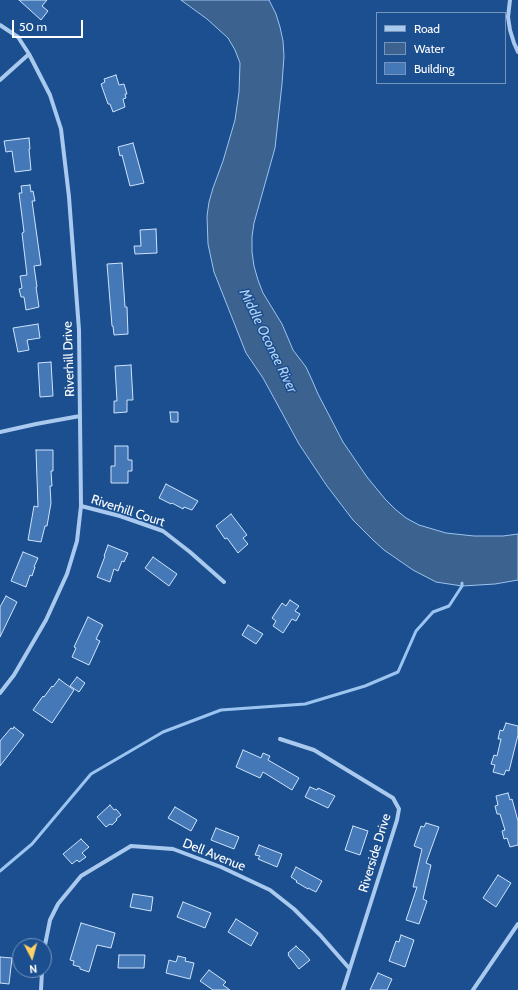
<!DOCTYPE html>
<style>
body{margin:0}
#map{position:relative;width:518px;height:990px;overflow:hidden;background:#1b4f8f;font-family:Cabin,sans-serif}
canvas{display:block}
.legend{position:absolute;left:376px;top:12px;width:130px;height:72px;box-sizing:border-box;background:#1b4f8f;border:1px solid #7695bc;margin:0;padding:5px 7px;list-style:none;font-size:12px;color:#fff}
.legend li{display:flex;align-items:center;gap:8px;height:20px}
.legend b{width:20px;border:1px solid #7695bc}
.north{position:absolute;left:12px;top:938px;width:40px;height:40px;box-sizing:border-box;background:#1b4f8f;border:1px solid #7695bc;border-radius:50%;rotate:174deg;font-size:11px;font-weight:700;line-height:16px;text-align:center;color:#fff}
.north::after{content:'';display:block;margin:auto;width:14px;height:18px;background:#ffd166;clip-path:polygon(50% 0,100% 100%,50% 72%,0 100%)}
.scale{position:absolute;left:12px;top:20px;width:71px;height:18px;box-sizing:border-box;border:2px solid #fff;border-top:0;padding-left:5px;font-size:12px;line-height:14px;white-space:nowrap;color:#fff;-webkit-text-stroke:3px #1b4f8f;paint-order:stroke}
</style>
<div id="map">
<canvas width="518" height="990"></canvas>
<ul class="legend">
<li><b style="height:5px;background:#a9c9ee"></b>Road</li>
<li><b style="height:11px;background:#3c6290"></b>Water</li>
<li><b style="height:11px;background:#4478b7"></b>Building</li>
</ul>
<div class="north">N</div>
<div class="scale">50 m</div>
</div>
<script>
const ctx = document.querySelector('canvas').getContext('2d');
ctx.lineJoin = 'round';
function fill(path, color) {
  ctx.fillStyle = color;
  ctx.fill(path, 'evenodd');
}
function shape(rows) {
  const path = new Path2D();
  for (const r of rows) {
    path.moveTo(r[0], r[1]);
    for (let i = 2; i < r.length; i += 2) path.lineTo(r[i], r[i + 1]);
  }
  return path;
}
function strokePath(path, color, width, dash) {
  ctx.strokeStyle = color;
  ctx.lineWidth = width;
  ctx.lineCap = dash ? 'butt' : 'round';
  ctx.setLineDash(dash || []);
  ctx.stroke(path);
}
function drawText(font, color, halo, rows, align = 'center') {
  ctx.font = font + ' Cabin,sans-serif';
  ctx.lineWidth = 3;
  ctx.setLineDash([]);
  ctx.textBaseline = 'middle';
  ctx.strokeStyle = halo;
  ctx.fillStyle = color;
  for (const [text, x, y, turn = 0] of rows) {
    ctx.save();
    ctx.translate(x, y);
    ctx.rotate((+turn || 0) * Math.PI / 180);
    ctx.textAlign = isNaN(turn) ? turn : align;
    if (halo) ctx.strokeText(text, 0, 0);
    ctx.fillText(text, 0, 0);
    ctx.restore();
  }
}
const water = shape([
 [181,0,269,0,276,14,280,27,283,41,284,56,282,84,275,148,254,223,252,237,252,252,254,266,258,280,263,293,282,324,293,350,306,367,312,380,318,394,343,442,367,477,385,499,395,509,406,518,419,525,446,533,474,536,503,536,518,534,518,580,495,584,462,586,436,582,413,570,384,550,373,540,353,520,327,486,299,444,263,378,246,353,214,272,208,244,207,216,209,202,213,188,223,161,235,120,239,92,240,63,235,50,228,38,207,19,181,0]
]);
fill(water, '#3c6290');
strokePath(water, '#9cc4f0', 1);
strokePath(shape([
 [0,871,32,844,91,774,163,732,221,710,305,704,365,686,398,672,416,631,433,612,449,606,462,586,462,583]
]), '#9cc4f0', 3);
const building = shape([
 [19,0,47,0,42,6,48,11,41,20,19,0],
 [116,75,119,85,124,84,127,94,125,94,126,98,123,99,125,107,113,112,110,104,108,104,101,84,105,82,104,79,116,75],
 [29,138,30,149,29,149,31,170,15,172,12,151,6,152,4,141,29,138],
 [133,143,144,183,130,186,122,155,120,156,118,147,133,143],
 [30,185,31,192,33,191,35,201,32,201,41,265,34,266,37,287,36,287,39,307,26,310,24,297,21,297,19,289,22,288,20,276,27,275,22,233,24,232,19,193,22,193,21,186,30,185],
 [156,229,157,253,135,254,134,246,141,246,140,230,156,229],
 [122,263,125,307,127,307,128,334,114,335,113,326,112,326,107,264,122,263],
 [38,324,40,338,27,340,29,350,18,352,13,328,38,324],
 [51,362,53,396,40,397,38,363,51,362],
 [131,365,133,400,127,400,127,412,114,413,114,401,117,401,115,366,131,365],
 [170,412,178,412,178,422,171,422,170,412],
 [115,446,128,446,128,460,132,460,132,471,128,471,128,483,111,483,111,466,115,466,115,446],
 [36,450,53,450,53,471,51,471,52,486,50,486,51,503,47,526,45,526,41,542,28,540,34,506,38,507,36,450],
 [166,484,198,501,192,510,184,507,183,509,172,503,171,504,159,498,166,484],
 [231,514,247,535,243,538,248,544,238,553,227,538,225,539,216,526,231,514],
 [108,545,128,553,124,562,122,561,118,571,114,569,110,582,97,577,105,556,104,556,108,545],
 [23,552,38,558,34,567,35,567,32,576,30,575,26,587,11,581,23,552],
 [153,557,177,574,169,586,145,568,153,557],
 [6,596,17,602,0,637,0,607,6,596],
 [290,600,299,606,295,611,300,614,296,621,292,619,283,633,273,626,276,621,272,618,282,603,286,606,290,600],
 [88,617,103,625,96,639,100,641,89,665,72,657,76,648,74,647,88,617],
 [248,625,263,634,256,644,242,635,248,625],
 [77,677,85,683,79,692,70,686,77,677],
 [59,679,74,690,52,723,33,710,43,696,44,697,52,686,53,687,59,679],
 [506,723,518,726,518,735,509,771,506,770,504,775,493,772,495,765,491,764,494,755,497,756,501,739,498,739,500,730,503,731,506,723],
 [14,727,24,735,0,766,0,741,11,728,13,729,14,727],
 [243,750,261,758,263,753,270,756,268,760,299,778,292,790,263,772,260,778,236,767,243,750],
 [310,787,317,790,318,788,335,796,328,808,305,797,310,787],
 [508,793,510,800,512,799,518,821,518,845,510,847,507,838,504,839,502,831,505,830,500,814,497,814,495,806,498,805,496,796,508,793],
 [110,805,114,810,116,809,121,815,116,819,117,820,112,825,110,824,106,827,97,817,110,805],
 [175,807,197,820,191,831,168,818,175,807],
 [426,823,439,827,426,863,431,865,423,899,427,901,419,924,406,920,417,887,413,887,422,849,414,846,421,826,424,827,426,823],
 [353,826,368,831,360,855,345,850,353,826],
 [216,828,239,837,234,849,211,840,216,828],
 [81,839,89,847,82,853,86,857,79,862,77,860,72,864,63,854,81,839],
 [259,845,282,854,277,867,258,859,260,856,255,855,259,845],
 [296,867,322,881,316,892,308,888,308,889,296,882,297,881,291,877,296,867],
 [498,875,511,883,496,907,483,898,498,875],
 [133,894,153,897,151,911,130,907,133,894],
 [183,902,211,913,205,928,177,917,183,902],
 [236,919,258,933,251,946,228,932,236,919],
 [81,923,115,933,111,948,97,945,89,972,80,969,80,967,73,965,74,961,70,960,81,923],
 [401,935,414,940,405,967,389,961,396,941,399,942,401,935],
 [296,946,301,951,302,951,310,960,299,969,288,955,289,955,288,953,296,946],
 [119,955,145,955,144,968,118,968,119,955],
 [178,956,186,958,185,961,194,963,190,979,166,973,169,960,176,962,178,956],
 [0,957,12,958,9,984,0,983,0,957],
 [209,970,226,982,223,985,230,990,213,990,200,981,209,970],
 [378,973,392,979,387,990,370,990,378,973]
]);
fill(building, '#4478b7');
strokePath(building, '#cfe3fa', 1);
strokePath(shape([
 [510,0,508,17,510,30,514,43,518,52],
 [0,25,18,37,29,54,50,95,61,129,69,197,79,330,81,506,77,541,67,574,46,620,14,675,0,693],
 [0,80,29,54],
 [0,432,36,424,80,416],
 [81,506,120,516,163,531,190,552,224,582],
 [280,739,314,750,393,798,399,809,397,820,343,990],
 [44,950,50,920,58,904,81,876,131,846,173,849,221,867,270,890,294,909,320,935,349,968],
 [41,990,42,970],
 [473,990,518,924]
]), '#a9c9ee', 4);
drawText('13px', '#fff', '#1b4f8f', [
 ["Riverhill Drive",69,359,-92],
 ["Riverhill Court",128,511,18],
 ["Riverside Drive",375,853,-73],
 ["Dell Avenue",214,855,22]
]);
drawText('italic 14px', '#b5d3f5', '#1b4f8f', [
 ["Middle Oconee River",268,341,64]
]);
</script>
